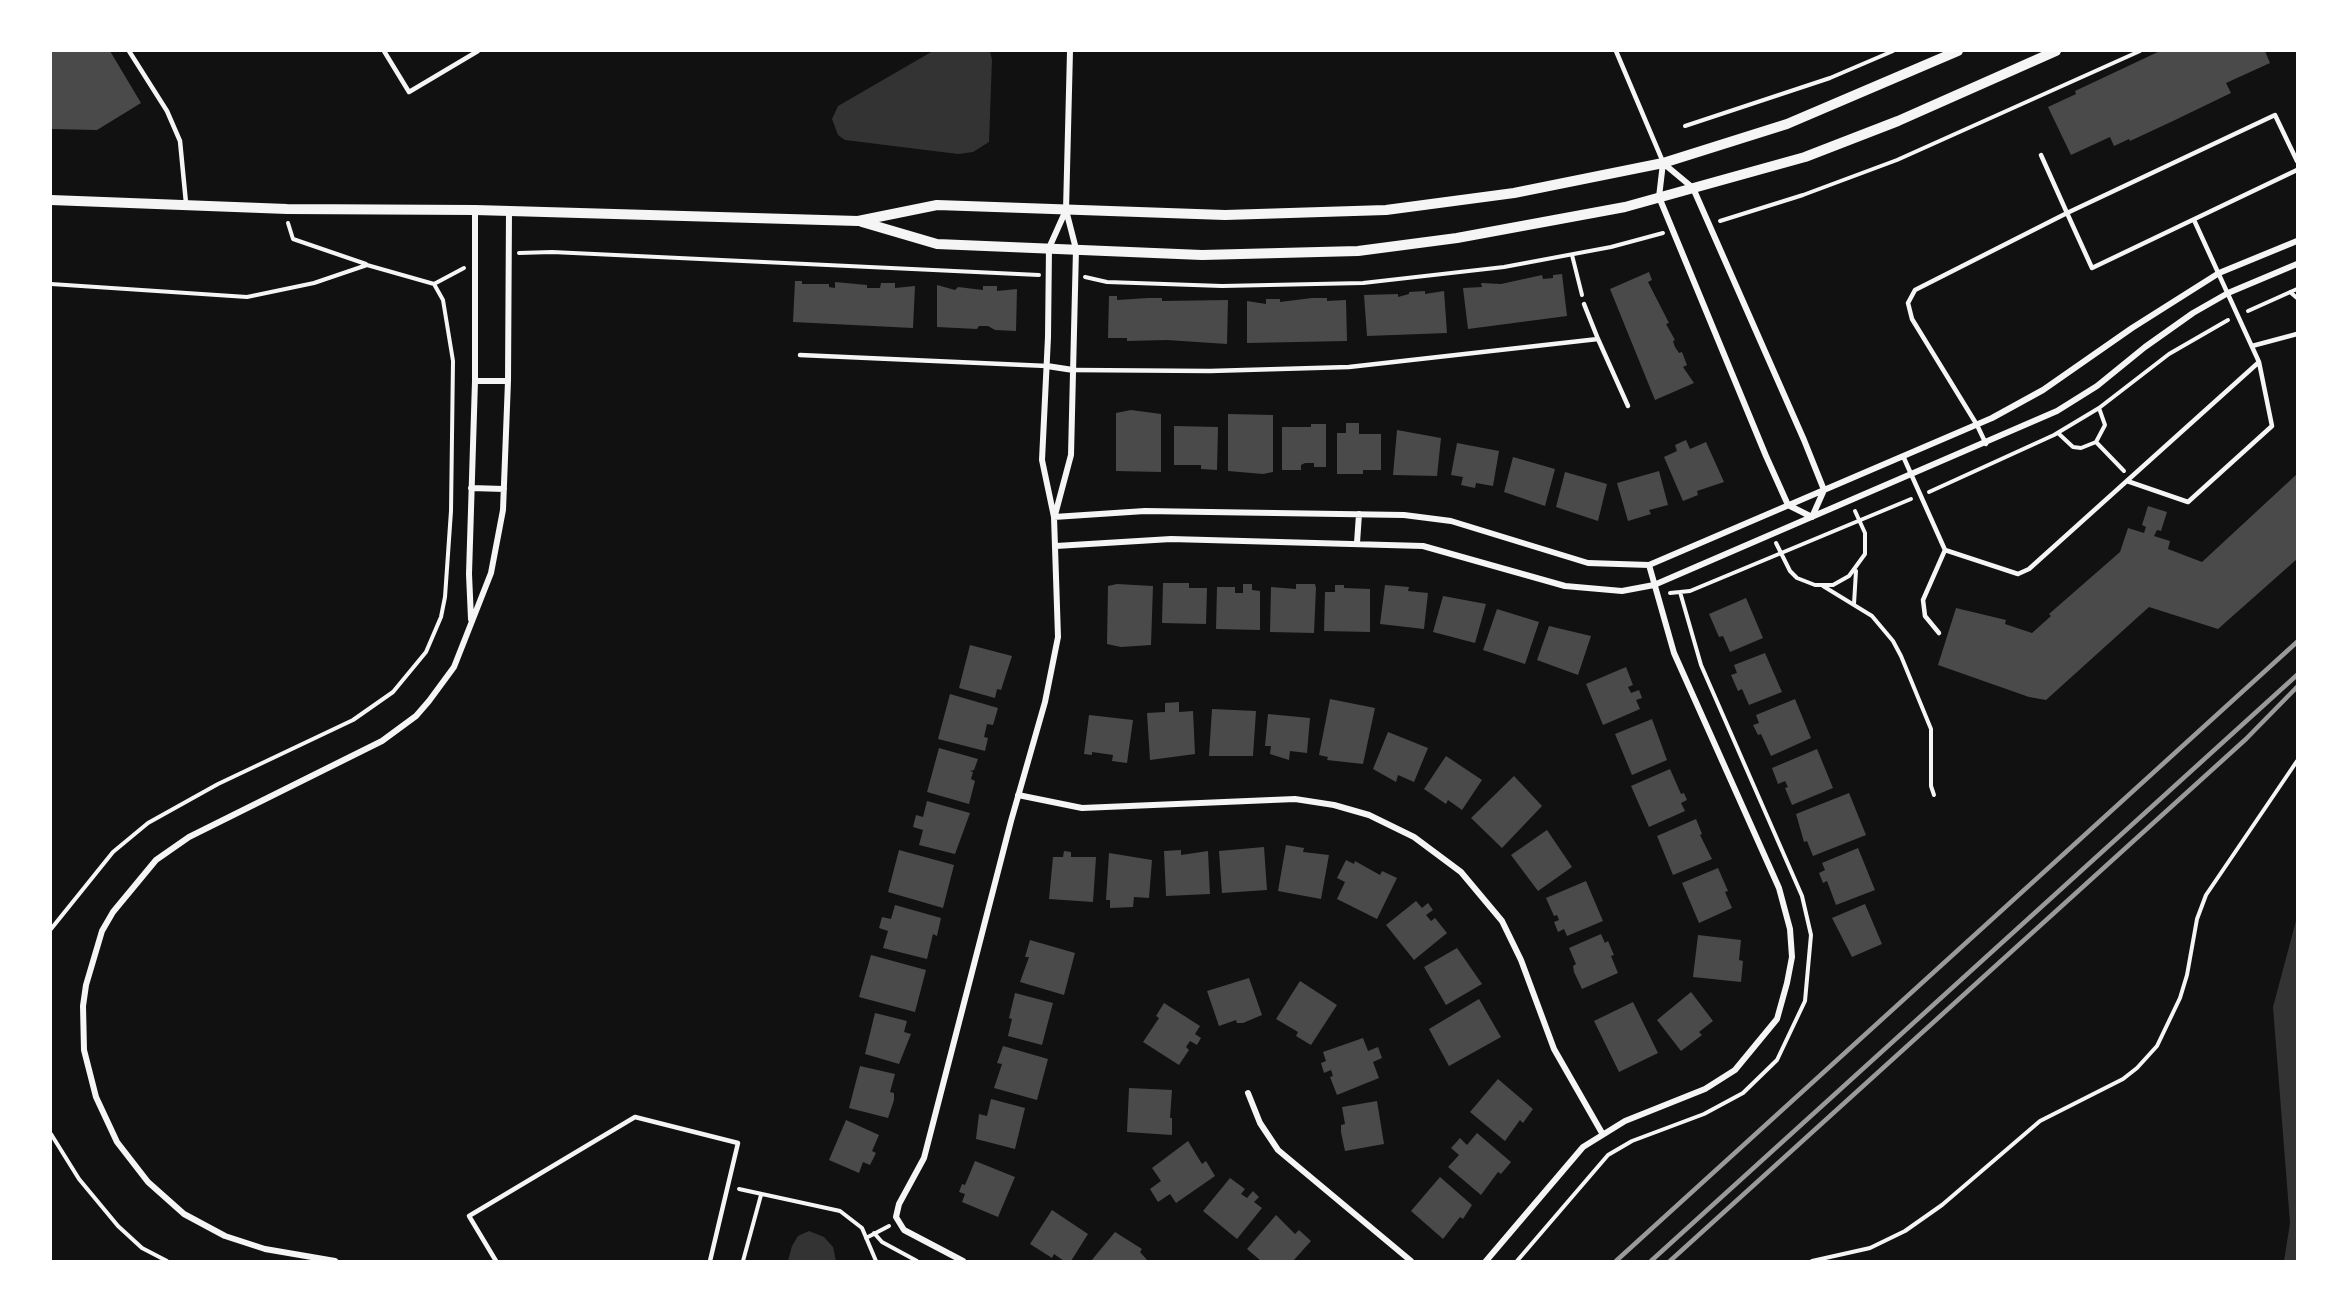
<!DOCTYPE html>
<style>
body{margin:0}
#map{position:relative;width:2348px;height:1312px;overflow:hidden;background:#111;font-family:"IBM Plex Serif",serif}
canvas{display:block}
.frame{position:absolute;inset:0;border:52px solid #fff;pointer-events:none}
</style>
<div id="map">
<canvas width="2348" height="1312"></canvas>
<div class="frame"></div>
</div>
<script>
const ctx = document.querySelector('canvas').getContext('2d');
ctx.lineJoin = 'round';
function fill(path, color) {
  ctx.fillStyle = color;
  ctx.fill(path, 'evenodd');
}
function shape(rows) {
  const path = new Path2D();
  for (const r of rows) {
    path.moveTo(r[0], r[1]);
    for (let i = 2; i < r.length; i += 2) path.lineTo(r[i], r[i + 1]);
  }
  return path;
}
function strokePath(path, color, width, dash) {
  ctx.strokeStyle = color;
  ctx.lineWidth = width;
  ctx.lineCap = dash ? 'butt' : 'round';
  ctx.setLineDash(dash || []);
  ctx.stroke(path);
}
fill(shape([
 [933,51,990,51,992,60,989,142,973,152,958,154,845,140,838,135,832,119,838,106],
 [2297,917,2297,1261,2284,1261,2290,1223,2273,1007],
 [809,1231,824,1237,833,1247,836,1261,788,1261,792,1246,798,1236]
]), '#333');
fill(shape([
 [51,51,110,51,141,103,97,130,51,129],
 [2160,51,2265,51,2270,63,2226,83,2231,93,2173,121,2130,141,2129,139,2114,146,2110,137,2071,155,2048,107,2076,94,2075,91],
 [1649,272,1652,280,1648,282,1669,323,1666,324,1675,340,1673,341,1675,347,1679,353,1682,352,1687,365,1683,367,1694,383,1655,400,1610,289],
 [1562,274,1567,316,1468,329,1463,288,1482,287,1481,283,1501,284,1542,275,1543,279,1553,278,1553,275],
 [795,281,802,281,802,284,829,284,829,287,835,288,835,282,867,285,867,288,880,288,881,283,895,283,895,288,915,286,913,328,793,322],
 [937,285,955,290,958,287,983,290,983,286,997,286,997,291,1017,289,1016,331,995,330,988,326,979,326,977,329,937,327],
 [1425,291,1425,294,1444,291,1447,333,1367,336,1364,295,1398,294,1398,297,1409,294,1409,292],
 [1109,296,1117,296,1117,300,1148,298,1162,298,1162,301,1228,300,1227,344,1167,340,1127,341,1127,338,1108,338],
 [1312,298,1327,298,1327,301,1346,300,1347,341,1247,343,1247,301,1266,304,1266,299,1280,299,1280,302],
 [1131,410,1161,414,1161,472,1116,471,1116,413],
 [1228,414,1273,415,1273,472,1263,474,1228,471],
 [1346,423,1359,423,1359,434,1381,434,1381,470,1363,470,1363,474,1337,474,1337,433,1346,433],
 [1311,424,1326,424,1326,467,1314,467,1314,463,1305,463,1301,465,1301,470,1282,470,1282,427,1311,427],
 [1174,426,1218,427,1217,470,1201,469,1201,465,1174,465],
 [1397,430,1441,438,1437,476,1393,475],
 [1686,440,1690,449,1706,442,1724,482,1697,491,1698,495,1683,501,1664,457,1677,451,1675,445],
 [1457,443,1499,451,1493,486,1476,483,1475,488,1461,485,1463,477,1451,475],
 [1513,457,1555,469,1545,506,1504,492],
 [1659,471,1668,505,1649,510,1651,514,1628,521,1617,483],
 [1565,472,1607,484,1598,521,1556,507],
 [2297,474,2297,559,2218,629,2149,607,2046,700,2029,697,1938,665,1956,608,2006,620,2005,624,2032,633,2051,616,2049,614,2120,552,2128,528,2144,533,2146,527,2142,525,2148,506,2167,512,2161,531,2157,530,2154,536,2170,541,2168,549,2202,562],
 [1163,583,1189,583,1189,588,1207,588,1206,624,1162,623],
 [1117,584,1153,586,1151,645,1121,647,1107,644,1108,586],
 [1243,584,1252,584,1252,590,1260,591,1260,630,1216,629,1217,587,1235,587,1235,593,1243,593],
 [1296,584,1315,584,1316,588,1314,633,1270,632,1271,587,1296,589],
 [1335,585,1344,585,1344,588,1370,589,1370,632,1324,631,1325,592,1335,592],
 [1385,585,1409,587,1408,591,1428,593,1424,629,1380,624],
 [1443,596,1486,604,1475,643,1433,632],
 [1746,598,1763,638,1730,652,1723,636,1719,637,1709,614],
 [1497,609,1539,622,1525,664,1483,650],
 [1549,626,1591,636,1578,675,1537,660],
 [970,645,1012,656,1001,690,997,689,995,698,959,688],
 [1765,653,1782,692,1749,705,1742,689,1738,691,1731,675,1737,673,1734,665],
 [1626,667,1633,685,1628,687,1631,693,1639,690,1642,698,1636,700,1640,709,1603,725,1586,684],
 [950,694,998,708,993,725,987,724,984,737,988,738,985,751,938,739],
 [1330,699,1375,708,1363,764,1327,760,1328,757,1319,755],
 [1795,699,1811,738,1771,756,1761,734,1758,735,1753,725,1759,723,1756,715],
 [1179,702,1179,712,1193,711,1195,754,1150,760,1147,713,1165,712,1165,703],
 [1212,709,1256,711,1253,756,1209,756],
 [1268,714,1310,718,1307,753,1290,751,1289,760,1270,754,1271,746,1265,746],
 [1089,715,1133,720,1127,763,1112,761,1113,755,1092,752,1092,755,1084,754],
 [1652,719,1667,760,1632,775,1615,734],
 [1388,732,1428,748,1414,782,1398,775,1396,782,1373,769],
 [939,748,978,759,974,770,970,771,973,772,971,779,975,781,969,804,927,792],
 [1817,749,1833,788,1792,805,1785,788,1788,787,1785,781,1778,784,1772,768],
 [1446,756,1482,780,1462,810,1448,800,1446,804,1424,789],
 [1670,769,1681,794,1684,793,1687,800,1681,803,1685,811,1649,827,1631,786],
 [1514,776,1542,806,1502,848,1471,818],
 [1849,793,1866,835,1813,856,1807,841,1804,842,1796,814],
 [927,801,970,813,955,854,919,845,923,830,913,827,916,815,923,817],
 [1696,819,1702,834,1700,835,1712,859,1673,875,1657,836],
 [1547,830,1572,867,1538,891,1511,855],
 [1286,845,1304,848,1303,852,1329,855,1321,899,1278,891],
 [1264,847,1267,890,1222,893,1219,851],
 [1858,848,1875,890,1836,905,1827,881,1823,883,1819,873,1825,870,1822,863],
 [899,850,954,865,943,908,888,892],
 [1181,850,1181,855,1208,851,1210,894,1166,896,1164,851],
 [1064,851,1071,852,1071,857,1096,857,1093,902,1049,899,1053,857,1063,857],
 [1109,853,1152,860,1149,898,1134,897,1133,907,1110,908,1110,900,1106,900],
 [1346,860,1354,864,1355,861,1380,875,1382,871,1397,878,1377,919,1337,899,1345,882,1337,878],
 [1718,868,1728,891,1725,892,1732,908,1699,923,1682,883],
 [1586,881,1603,921,1567,936,1564,929,1558,932,1554,922,1559,920,1557,915,1554,916,1546,898],
 [1416,901,1422,908,1428,903,1433,910,1426,915,1431,921,1435,918,1447,933,1414,960,1386,925],
 [1865,904,1882,944,1852,957,1832,918],
 [895,905,941,918,937,936,933,934,927,959,883,948,888,931,879,928,882,917,891,919],
 [1601,934,1605,943,1608,941,1614,955,1611,956,1618,973,1582,989,1574,972,1573,966,1576,964,1569,948],
 [1698,935,1741,940,1739,960,1743,961,1741,982,1693,977],
 [1030,940,1075,953,1064,995,1020,982,1029,957,1025,957],
 [1457,948,1482,984,1446,1005,1424,967],
 [871,955,926,970,915,1012,859,997],
 [1249,978,1262,1015,1243,1023,1237,1023,1236,1020,1219,1026,1207,991],
 [1300,981,1337,1005,1311,1045,1296,1036,1298,1032,1276,1019],
 [1691,992,1713,1021,1699,1032,1702,1035,1681,1051,1657,1020],
 [1015,993,1053,1003,1042,1045,1008,1036,1012,1019,1009,1018],
 [1479,999,1501,1037,1449,1066,1429,1029],
 [1633,1002,1658,1053,1619,1072,1594,1021],
 [1164,1003,1200,1026,1195,1034,1201,1038,1197,1045,1190,1041,1186,1047,1189,1050,1179,1065,1143,1042,1159,1018,1156,1016],
 [875,1013,907,1021,904,1032,911,1034,899,1064,865,1054],
 [1363,1038,1368,1051,1378,1047,1382,1058,1373,1062,1379,1078,1337,1095,1330,1077,1333,1076,1331,1070,1324,1073,1321,1063,1326,1061,1323,1052],
 [1003,1046,1048,1059,1037,1100,994,1088,1002,1064,997,1063],
 [860,1066,895,1074,890,1092,894,1093,894,1100,888,1118,849,1108],
 [1498,1079,1533,1109,1523,1123,1520,1120,1505,1141,1470,1112],
 [1129,1088,1172,1090,1170,1118,1172,1118,1172,1135,1127,1132],
 [991,1099,1025,1108,1015,1149,976,1139,979,1114,987,1116],
 [1377,1101,1384,1144,1345,1151,1341,1132,1341,1125,1345,1124,1342,1107],
 [846,1120,879,1135,872,1151,876,1153,870,1165,863,1162,859,1173,829,1160],
 [1477,1133,1511,1162,1501,1174,1498,1172,1481,1195,1448,1167,1459,1155,1451,1148,1460,1138,1467,1145],
 [1188,1141,1202,1164,1206,1161,1215,1176,1176,1203,1170,1194,1158,1202,1150,1189,1161,1181,1152,1168],
 [975,1161,1015,1177,998,1217,962,1202,965,1194,959,1192,962,1184,965,1185],
 [1440,1177,1472,1205,1463,1219,1460,1217,1443,1239,1411,1211],
 [1230,1178,1245,1189,1241,1194,1247,1198,1253,1191,1259,1197,1254,1202,1262,1208,1237,1239,1203,1211],
 [1052,1210,1088,1234,1071,1261,1064,1261,1054,1254,1052,1258,1030,1244],
 [1276,1215,1295,1234,1299,1230,1311,1241,1293,1261,1261,1261,1247,1249],
 [1115,1232,1142,1249,1140,1252,1148,1261,1091,1261]
]), '#4a4a4a');
strokePath(shape([
 [1685,126,1830,78,1893,51],
 [1720,221,1803,195,1897,160,2140,51],
 [288,223,293,239,366,264],
 [519,253,552,252,1039,275],
 [1572,255,1582,295],
 [1085,277,1107,282,1222,286,1363,283,1504,267,1611,247,1663,233],
 [51,284,247,297,314,283,367,265,434,284,464,268],
 [2290,292,2297,298],
 [2248,311,2297,289],
 [2058,433,2073,447,2081,448,2096,442,2124,471],
 [2096,442,2105,425,2099,408],
 [1929,492,2054,435,2099,408,2169,354,2228,320],
 [1776,543,1790,571,1797,578,1815,585,1833,585,1849,576,1865,554,1865,533,1855,511],
 [1823,586,1872,616,1893,641,1901,656,1931,729,1931,786,1934,795],
 [1670,593,1690,591,1911,499],
 [1854,604,1856,571],
 [51,929,113,852,148,823,218,784,353,720,393,692,426,652,441,617,445,597,451,511,453,361,443,300,434,284],
 [51,1134,79,1179,118,1226,142,1248,167,1261],
 [739,1189,840,1211,862,1228,876,1261],
 [874,1233,882,1242,917,1261],
 [866,1238,889,1226],
 [743,1261,761,1195],
 [1517,1261,1608,1155,1632,1141,1704,1114,1743,1093,1777,1060,1805,1001,1811,935,1802,896,1701,665,1680,592],
 [1812,1261,1870,1248,1905,1231,1942,1205,2040,1121,2123,1079,2137,1068,2157,1046,2180,998,2187,975,2197,919,2206,895,2297,761]
]), '#f5f5f5', 4);
strokePath(shape([
 [129,51,167,111,180,141,186,203],
 [384,51,409,92,478,51],
 [1616,51,1663,162],
 [2297,161,2275,115,2067,213,2092,268,2297,170],
 [1584,304,1598,339],
 [2252,346,2297,334],
 [800,355,1047,366],
 [1073,370,1210,371,1349,367,1598,339,1628,406],
 [1986,444,1977,425,1912,319,1908,303,1915,290,2067,213,2041,155],
 [1903,456,1945,550,2018,574,2029,569,2259,362,2194,220],
 [2127,481,2188,502,2272,426,2259,362],
 [1939,633,1925,616,1923,600,1945,550],
 [496,1261,469,1216,635,1117,738,1143,710,1261]
]), '#f5f5f5', 4.5);
strokePath(shape([
 [1663,163,1693,188,1804,440,1824,490,1812,517,1788,505,1766,456,1659,197,1663,163],
 [1047,366,1073,370],
 [475,381,508,381],
 [471,488,504,489],
 [1055,515,1071,455,1076,249,1066,210,1070,51],
 [1054,517,1145,511,1404,515,1451,521,1588,563,1649,565,1992,418,2043,390,2132,328,2219,273,2297,241],
 [1357,543,1359,514],
 [1056,546,1171,539,1423,546,1565,586,1622,591,1654,585,2057,411,2097,386,2145,347,2193,313,2228,293,2297,264],
 [471,619,469,574,475,381,475,210],
 [1018,795,1082,808,1295,799,1334,805,1369,815,1414,837,1461,872,1502,921,1521,960,1554,1049,1602,1133],
 [1248,1093,1260,1123,1278,1150,1411,1261],
 [335,1261,265,1249,225,1236,184,1214,148,1182,117,1142,96,1097,84,1050,83,1006,86,985,102,931,113,912,156,860,189,837,382,741,416,716,429,701,454,667,491,573,503,510,508,381,509,211],
 [963,1261,904,1230,896,1217,899,1204,924,1158,1011,821,1045,702,1058,637,1054,517,1042,460,1048,337,1049,248,1066,210],
 [1486,1261,1583,1147,1625,1121,1705,1089,1735,1070,1777,1019,1787,983,1792,957,1790,929,1779,888,1674,653,1649,565]
]), '#f5f5f5', 6);
strokePath(shape([
 [51,200,287,209,475,210,858,221,937,205,1225,215,1386,210,1514,193,1663,163,1787,124,1958,51],
 [862,222,937,244,1202,255,1358,251,1457,238,1625,207,1805,157,1898,121,2056,51]
]), '#f5f5f5', 10);
strokePath(shape([
 [1616,1261,2297,642],
 [1651,1261,2297,675],
 [1670,1261,2246,739,2297,687]
]), '#9a9a9a', 4.5);
</script>
